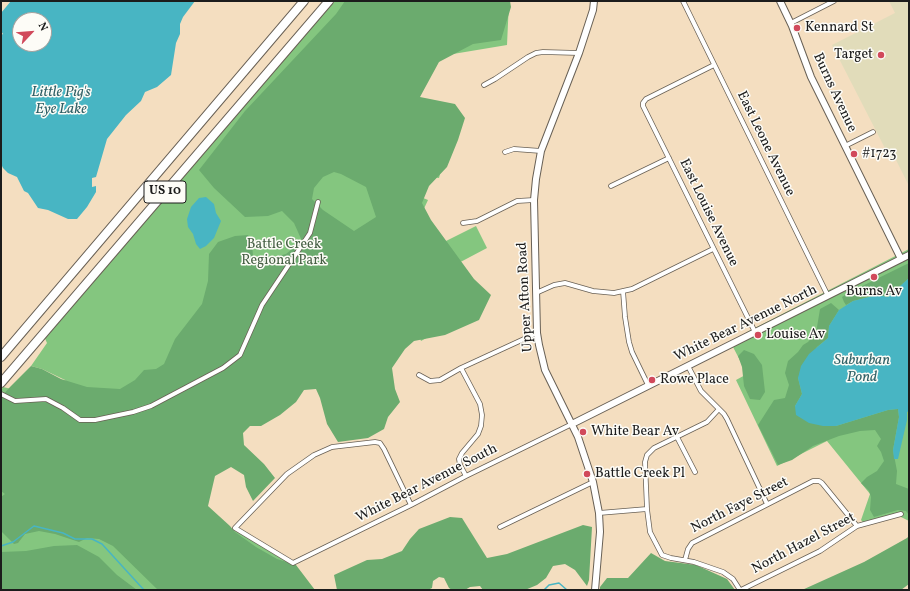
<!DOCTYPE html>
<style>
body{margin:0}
#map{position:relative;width:910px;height:591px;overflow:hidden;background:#f4dec0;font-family:Vollkorn,serif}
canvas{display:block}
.frame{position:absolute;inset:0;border:2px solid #1c1c1c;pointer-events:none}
.north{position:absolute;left:12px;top:12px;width:40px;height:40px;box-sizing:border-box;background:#fdfcf7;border:1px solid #a3a29f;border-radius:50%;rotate:64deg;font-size:11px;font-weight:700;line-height:16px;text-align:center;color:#1c1c1c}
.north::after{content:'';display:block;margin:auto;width:14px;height:18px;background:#d1495b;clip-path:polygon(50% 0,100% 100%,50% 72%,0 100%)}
</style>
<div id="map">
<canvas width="910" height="591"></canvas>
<div class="frame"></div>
<div class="north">N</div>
</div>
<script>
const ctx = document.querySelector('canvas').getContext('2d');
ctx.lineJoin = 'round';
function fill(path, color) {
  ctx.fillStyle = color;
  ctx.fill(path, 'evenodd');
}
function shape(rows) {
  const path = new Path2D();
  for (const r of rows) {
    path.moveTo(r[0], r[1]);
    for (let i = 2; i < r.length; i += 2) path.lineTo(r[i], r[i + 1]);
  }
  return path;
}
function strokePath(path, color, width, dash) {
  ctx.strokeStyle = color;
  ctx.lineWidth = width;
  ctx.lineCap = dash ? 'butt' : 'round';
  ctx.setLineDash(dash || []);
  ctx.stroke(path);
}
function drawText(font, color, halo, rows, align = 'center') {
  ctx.font = font + ' Vollkorn,serif';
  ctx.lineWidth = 3;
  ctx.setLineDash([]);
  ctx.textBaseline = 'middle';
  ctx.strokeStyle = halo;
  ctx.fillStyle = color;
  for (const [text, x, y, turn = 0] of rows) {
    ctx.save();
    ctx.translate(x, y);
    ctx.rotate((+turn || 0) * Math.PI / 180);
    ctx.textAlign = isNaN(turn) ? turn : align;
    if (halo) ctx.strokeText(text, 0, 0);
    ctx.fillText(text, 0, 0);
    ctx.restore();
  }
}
fill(shape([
 [889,1,909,1,909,186,896,160,892,162,832,45,895,13]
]), '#e1dcba');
fill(shape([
 [335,1,509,1,507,45,447,55,437,59,409,100,457,110,439,178,419,175,409,192,428,200,420,217,436,246,476,226,487,248,451,267,479,309,421,341,416,327,303,382,242,429,193,485,210,526,235,529,293,563,313,590,1,590,1,390,3,387,73,403,65,380,42,369,31,366,47,343,42,332,242,101],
 [909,249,909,521,897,515,866,526,861,520,870,494,827,441,777,466,736,380,747,374,732,345,749,336,747,332]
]), '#84c67f');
fill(shape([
 [345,1,510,1,511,7,501,40,473,44,439,62,420,97,455,104,465,118,458,140,447,167,429,186,422,203,431,220,474,279,491,295,479,320,445,335,414,341,405,349,392,368,395,389,400,402,388,417,384,429,368,438,338,442,327,424,320,398,316,389,304,390,296,402,280,415,261,426,250,426,243,433,244,445,264,464,275,478,253,501,246,487,244,475,231,467,215,476,208,506,230,526,235,532,256,547,277,559,296,565,315,590,158,590,113,546,99,539,87,538,79,542,55,534,39,531,25,534,18,543,14,544,1,531,1,497,5,494,1,491,1,397,10,387,31,366,42,369,61,379,87,387,120,389,135,380,144,370,156,369,164,364,175,339,202,304,208,281,209,254,218,242,235,236,248,235,252,244,253,256,267,259,286,254,302,241,294,223,282,211,268,216,245,217,214,188,199,170,245,111,336,14],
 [334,172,341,174,366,187,376,217,354,231,323,210,312,199,314,188,323,177],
 [909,263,909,278,888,297,877,295,853,301,846,305,844,302,842,297,848,293],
 [831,303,839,310,829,326,828,338,817,347,798,378,802,394,795,406,836,426,888,410,898,409,899,417,893,450,897,471,896,484,909,489,909,515,906,511,898,510,874,517,870,510,871,497,869,491,861,483,867,477,877,471,884,461,881,452,877,446,881,439,875,430,860,431,839,436,813,446,792,460,778,465,758,425,774,400,785,398,789,385,785,373,788,361,798,352,803,345,808,342,816,333,820,309],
 [744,350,754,354,762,365,765,392,760,400,750,399,744,386,742,367,738,356],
 [450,517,462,518,487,558,507,554,583,525,592,527,589,580,587,586,575,570,565,564,553,566,546,578,537,585,525,590,483,590,480,586,470,587,465,590,452,590,449,588,444,578,439,577,433,581,432,588,428,590,337,590,334,575,367,560,382,559,402,551,410,539,419,529],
 [909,536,909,584,901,590,802,590,864,562,907,538],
 [77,545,99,557,117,575,137,590,1,590,1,552,26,551,54,546],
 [651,553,665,561,696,565,727,579,735,590,600,590,600,587,607,578,628,578]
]), '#6bab6e');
fill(shape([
 [11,1,195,1,183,17,180,24,180,34,176,43,171,75,157,87,145,92,141,101,126,115,107,139,96,177,92,178,92,187,96,186,96,192,87,207,77,219,68,219,48,210,38,208,28,193,24,191,17,177,8,173,3,168,1,164,1,35,3,34,1,31,1,13],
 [20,20,44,20,44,44,20,44],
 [206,197,214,204,216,213,221,221,214,238,206,246,200,249,196,244,193,234,188,227,187,219,191,207,199,198],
 [909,278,909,411,907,412,907,420,898,459,894,459,893,450,899,417,898,409,888,410,836,426,823,426,809,423,796,415,795,406,802,394,798,378,801,366,809,354,828,338,829,326,839,310,853,301,877,295,888,297]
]), '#48b5c3');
strokePath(shape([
 [1,546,13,542,34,526,63,533,75,539,92,539,102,544,144,590],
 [544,590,549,585,559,583,567,590]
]), '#48b5c3', 1.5);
const street = shape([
 [683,1,828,296],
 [791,23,834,1],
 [714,65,646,99,643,103,643,106,755,332],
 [484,85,495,79,528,57,536,53,543,52,579,53],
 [845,146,873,132],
 [505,152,514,149,541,151],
 [611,186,669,158],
 [463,223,477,221,517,201,534,200],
 [623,291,625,317,629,342,632,352,648,385],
 [536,293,554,285,565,283,593,291,614,293,632,289,713,249],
 [688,366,701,391,724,414,727,419,767,504],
 [461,368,480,404,482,415,481,426,478,434,462,453,459,459,460,465,466,476],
 [419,375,430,381,440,380,461,368,537,333],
 [1,394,15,401,46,399,63,408,80,420,95,420,133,412,151,406,223,368,240,355,262,305,310,233,318,202],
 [719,409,707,422,654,448,647,455,645,462,647,509,650,532,662,555,671,558,694,562,723,572,733,579,740,590],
 [677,437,695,472],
 [411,505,384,449,380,443,375,442,332,447,314,455,287,474,235,528,293,563,411,505,466,476,572,424],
 [599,513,647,509],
 [500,527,593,482],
 [685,560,688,549,692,543,813,481,819,481,822,483,857,526],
 [741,590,820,551,857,526,901,514]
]);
const secondary = shape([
 [594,1,593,10,579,53,541,151,536,179,534,200,537,333,539,345,545,370,578,437,593,482,599,513,600,532,595,590],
 [780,1,792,26,811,77,901,259],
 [572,424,909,255]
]);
const highway = shape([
 [1,357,304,1],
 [1,383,329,1]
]);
strokePath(street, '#686055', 5.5);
strokePath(secondary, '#686055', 8);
strokePath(highway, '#686055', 10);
strokePath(street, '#fff', 4);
strokePath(secondary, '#fff', 6);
strokePath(highway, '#fff', 8);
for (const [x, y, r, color] of [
 [797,28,4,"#d1495b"],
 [881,55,4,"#d1495b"],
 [854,154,4,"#d1495b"],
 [874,277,4,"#d1495b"],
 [758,335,4,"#d1495b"],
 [652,380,4,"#d1495b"],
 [583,432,4,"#d1495b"],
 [587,474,4,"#d1495b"]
]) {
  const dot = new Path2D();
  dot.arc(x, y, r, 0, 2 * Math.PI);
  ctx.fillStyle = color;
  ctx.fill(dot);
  strokePath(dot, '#fdfcf7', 1.5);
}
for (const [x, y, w] of [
 [165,192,42]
]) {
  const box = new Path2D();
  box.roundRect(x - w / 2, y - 11, w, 22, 3);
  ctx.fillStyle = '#fdfcf7';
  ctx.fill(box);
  strokePath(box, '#1c1c1c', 1);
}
drawText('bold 13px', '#1c1c1c', null, [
 ["US 10",165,192]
]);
drawText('14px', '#1c1c1c', '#fdfcf7', [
 ["Kennard St",805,28],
 ["Target",873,55,"right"],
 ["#1723",862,154],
 ["Burns Av",874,292,"center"],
 ["Louise Av",766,335],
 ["Rowe Place",660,380],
 ["White Bear Av",591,432],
 ["Battle Creek Pl",595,474]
], 'left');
drawText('14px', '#1c1c1c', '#fdfcf7', [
 ["Burns Avenue",834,93,65],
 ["East Leone Avenue",765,144,64],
 ["East Louise Avenue",708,213,64],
 ["Upper Afton Road",526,297,-93],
 ["White Bear Avenue North",746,324,-26],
 ["White Bear Avenue South",427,484,-27],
 ["North Faye Street",740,506,-27],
 ["North Hazel Street",804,544,-28]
]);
drawText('14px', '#466044', '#fdfcf7', [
 ["Battle Creek",284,245],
 ["Regional Park",284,261]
]);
drawText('italic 15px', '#306167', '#fdfcf7', [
 ["Little Pig's",61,93],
 ["Eye Lake",61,110],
 ["Suburban",862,361],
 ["Pond",862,378]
]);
</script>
